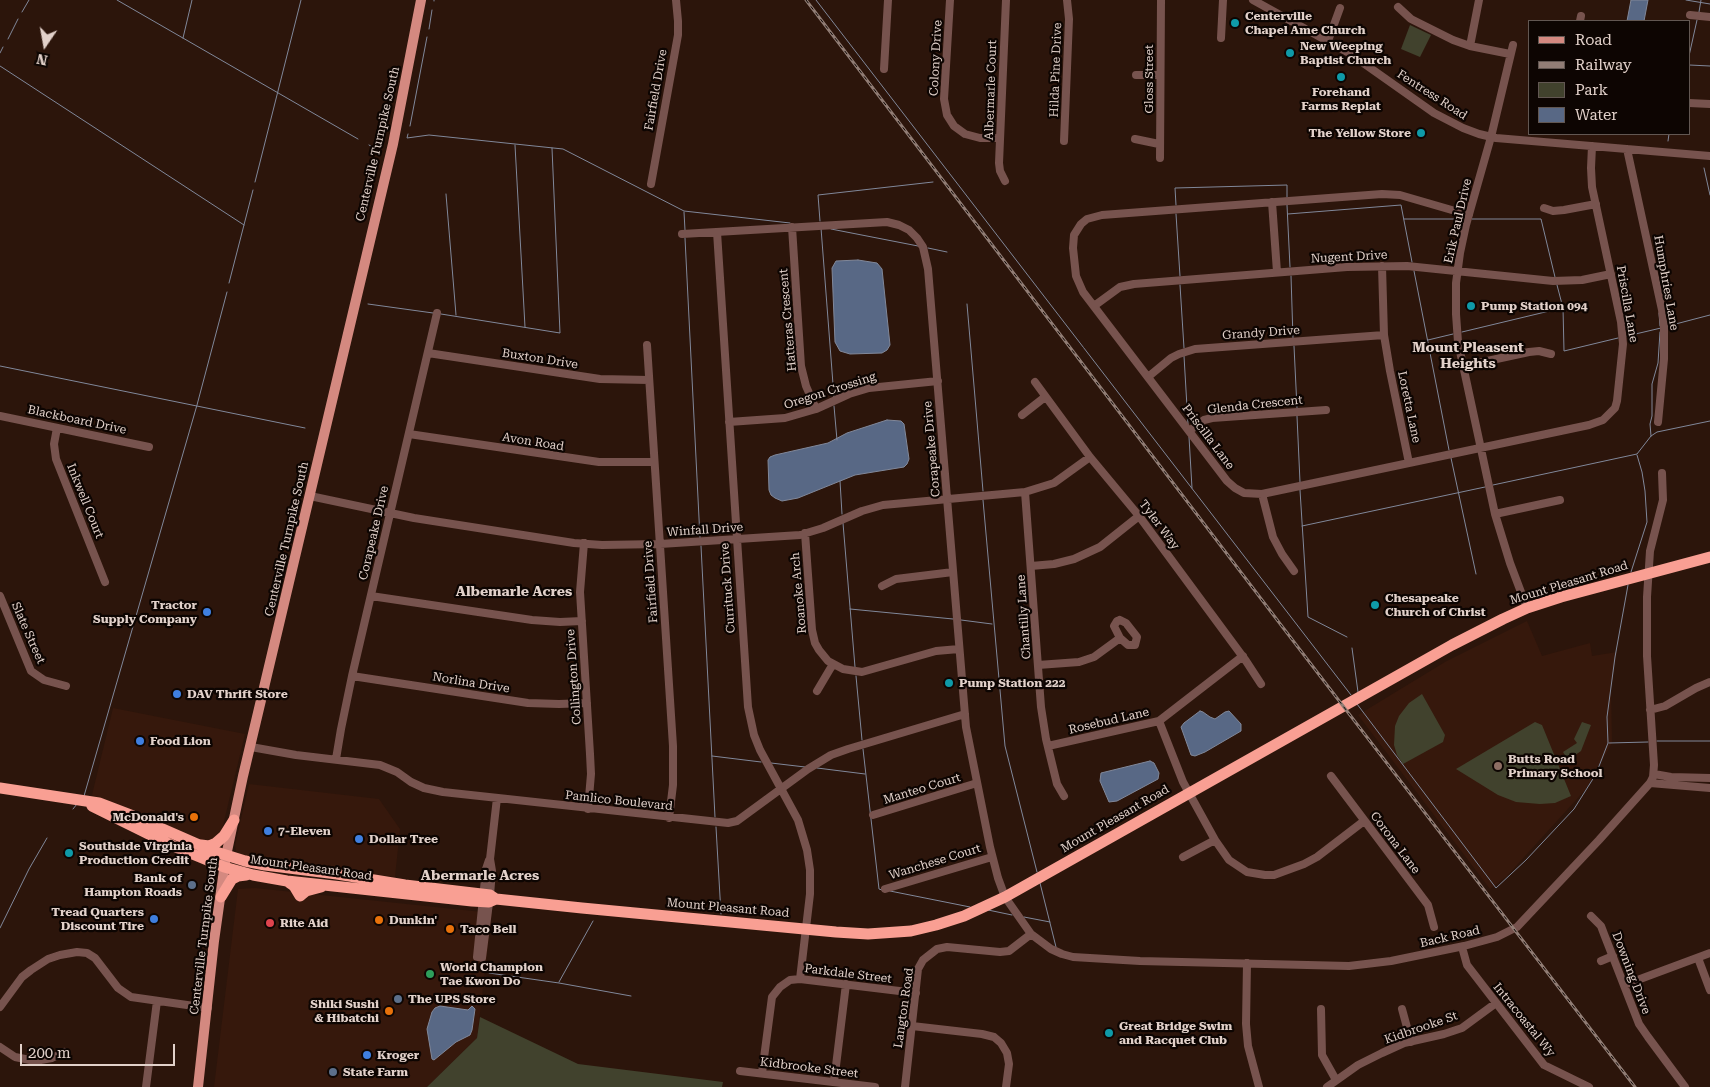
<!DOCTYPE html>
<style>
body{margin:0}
#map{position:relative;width:1710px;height:1087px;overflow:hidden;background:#2c150b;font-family:"Roboto Serif",serif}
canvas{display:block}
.legend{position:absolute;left:1528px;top:20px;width:162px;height:115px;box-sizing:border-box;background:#0d0502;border:1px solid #625752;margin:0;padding:6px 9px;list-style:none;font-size:15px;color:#e2d1ca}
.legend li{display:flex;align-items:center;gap:10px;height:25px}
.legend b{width:25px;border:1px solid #625752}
.north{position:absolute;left:20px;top:20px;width:50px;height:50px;-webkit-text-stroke:4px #0d0502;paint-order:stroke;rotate:192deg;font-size:14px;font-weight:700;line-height:20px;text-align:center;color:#e2d1ca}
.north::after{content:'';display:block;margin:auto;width:18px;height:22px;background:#e2d1ca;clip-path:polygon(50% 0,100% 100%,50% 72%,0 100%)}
.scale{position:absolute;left:20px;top:1044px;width:155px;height:22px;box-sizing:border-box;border:2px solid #e2d1ca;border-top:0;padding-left:6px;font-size:15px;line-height:18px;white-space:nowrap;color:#e2d1ca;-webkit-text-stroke:4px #0d0502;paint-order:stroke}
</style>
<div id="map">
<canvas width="1710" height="1087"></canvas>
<ul class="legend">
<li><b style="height:6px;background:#d48980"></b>Road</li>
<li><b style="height:6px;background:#917d75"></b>Railway</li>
<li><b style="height:14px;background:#41422d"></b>Park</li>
<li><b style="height:14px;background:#586885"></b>Water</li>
</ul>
<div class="north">N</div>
<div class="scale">200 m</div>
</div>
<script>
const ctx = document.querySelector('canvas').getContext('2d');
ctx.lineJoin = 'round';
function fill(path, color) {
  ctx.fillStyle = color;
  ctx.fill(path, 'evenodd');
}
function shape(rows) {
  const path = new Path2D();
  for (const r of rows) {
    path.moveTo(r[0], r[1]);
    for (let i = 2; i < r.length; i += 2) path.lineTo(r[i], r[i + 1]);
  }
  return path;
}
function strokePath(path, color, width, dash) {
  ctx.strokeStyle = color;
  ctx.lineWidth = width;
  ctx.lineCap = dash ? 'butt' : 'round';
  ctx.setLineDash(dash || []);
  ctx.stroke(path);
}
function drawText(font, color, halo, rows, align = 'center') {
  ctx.font = font + ' "Roboto Serif",serif';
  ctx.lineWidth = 4.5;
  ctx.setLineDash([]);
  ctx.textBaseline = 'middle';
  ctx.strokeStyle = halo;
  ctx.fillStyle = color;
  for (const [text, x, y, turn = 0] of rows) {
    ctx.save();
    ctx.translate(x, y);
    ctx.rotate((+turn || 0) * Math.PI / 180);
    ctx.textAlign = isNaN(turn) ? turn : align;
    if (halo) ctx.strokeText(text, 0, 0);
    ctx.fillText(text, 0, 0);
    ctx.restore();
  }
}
fill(shape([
 [1527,621,1542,656,1590,643,1592,656,1617,652,1611,686,1612,743,1586,789,1507,876,1490,889,1358,715,1445,662],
 [113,708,245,734,220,838,204,844,92,795],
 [249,784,379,799,400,829,395,877,248,858,240,855,236,851,235,845],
 [255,888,492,913,477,1038,427,1087,214,1087,238,889]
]), '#36180c');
fill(shape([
 [1410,25,1431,35,1420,57,1401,49],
 [1422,694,1445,735,1443,742,1403,764,1397,755,1394,745,1395,726,1399,716,1409,703],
 [1535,722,1542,725,1571,796,1555,803,1540,804,1516,802,1498,795,1456,769],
 [1582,722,1591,725,1581,751,1568,760,1563,752,1577,743,1574,739],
 [480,1017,578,1064,723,1082,722,1087,427,1087,477,1038]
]), '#41422d');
const water = shape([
 [1631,0,1648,0,1644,21,1627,21,1631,0],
 [858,260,877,263,882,269,890,345,887,350,882,353,850,354,840,351,835,342,832,268,836,261,858,260],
 [887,420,901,421,904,424,909,459,907,464,904,467,855,475,798,498,782,501,775,498,771,495,769,490,768,460,770,457,775,455,828,443,847,433,887,420],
 [1200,711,1203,712,1210,717,1215,719,1225,712,1229,711,1241,724,1241,731,1205,752,1195,756,1191,755,1181,727,1184,723,1200,711],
 [1150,761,1154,763,1159,773,1158,779,1117,801,1109,802,1100,781,1101,773,1150,761],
 [440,1006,468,1010,472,1006,475,1009,472,1030,470,1035,456,1042,434,1060,432,1059,427,1029,432,1012,435,1008,440,1006]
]);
fill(water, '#586885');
strokePath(water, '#81889a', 1);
strokePath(shape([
 [117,0,358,139],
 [816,0,1351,695],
 [1686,0,1710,4],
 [434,1,434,0],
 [22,12,29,0],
 [1699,12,1701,0],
 [429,29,432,10],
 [183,38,192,0],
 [8,39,18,19],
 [0,53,3,47],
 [1689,56,1697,20],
 [1689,65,1710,66],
 [0,66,244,225],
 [410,126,427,37],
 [408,134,407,138,429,135,563,149,684,211,790,223],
 [1668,141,1669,134],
 [369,145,377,150],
 [515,145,525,327],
 [1704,168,1710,195],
 [255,182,301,0],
 [446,194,456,315],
 [1176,205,1175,188,1287,185,1287,197],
 [1287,205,1290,267],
 [684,212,685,230],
 [1176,214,1180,276],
 [1288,214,1401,205,1412,262],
 [1404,219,1464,219],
 [1472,219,1541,219,1555,277],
 [820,221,818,195,933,182],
 [821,228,834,397],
 [831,229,918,246],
 [685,238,700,538],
 [928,248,947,252],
 [1414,271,1449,450],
 [1291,276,1293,338],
 [229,283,253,190],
 [1180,285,1184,348],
 [1557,285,1563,308,1564,351,1618,338],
 [368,304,433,313],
 [967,304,983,491],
 [1659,313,1660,326],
 [441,314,560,333,552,148],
 [1668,326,1710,315],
 [1462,332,1562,308],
 [1627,336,1661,328],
 [1428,340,1453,334],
 [1294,346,1297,408],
 [1184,356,1188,424],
 [0,366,305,428],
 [834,406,837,440],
 [1297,416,1300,482],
 [1651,436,1650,424,1652,416,1652,384,1658,363,1660,332],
 [1189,437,1192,488],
 [1451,458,1476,574],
 [840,481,842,514],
 [1493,485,1637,454,1651,436,1657,432,1710,421],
 [1300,490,1308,617,1347,637],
 [983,500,1005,746,1037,872],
 [843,523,855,667],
 [1302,526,1485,487],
 [701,546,715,817],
 [1631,572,1647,522,1645,491,1642,472,1637,455],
 [850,609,953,619],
 [961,620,992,624],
 [1352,648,1358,692],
 [856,676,862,740],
 [1357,704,1496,888,1526,860,1574,809,1596,774,1608,743,1607,717,1615,657,1628,585],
 [1657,741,1710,741],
 [1609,743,1648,742],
 [863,749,879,889,882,890],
 [712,756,761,762],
 [771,763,805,767],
 [817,768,865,774],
 [84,796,197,405,227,292],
 [73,809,77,804],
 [716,827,721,914],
 [1040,883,1056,947],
 [890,891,970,907],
 [988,910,1012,915],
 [1024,917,1050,922],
 [0,928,29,869,47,838],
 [489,973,559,983,631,996],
 [559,982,593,921]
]), '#81889a', 1);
strokePath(shape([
 [950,0,944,99,947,115,954,126,965,134,980,138,1000,138],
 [1253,0,1349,53,1434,113,1463,128,1479,134,1496,138,1710,156],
 [1398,7,1411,19,1453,40,1470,46,1510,54],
 [1690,15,1710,17],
 [1580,21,1581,16],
 [1221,38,1223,0],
 [1328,41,1340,8],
 [1513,45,1491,137,1466,225,1460,253,1456,283,1456,314,1458,342,1495,514,1510,563,1527,608],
 [1470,46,1479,0],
 [884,69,888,0],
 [1136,75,1160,75],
 [1689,103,1710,104],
 [1135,139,1159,144],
 [1064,141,1069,19,1067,0],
 [1627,149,1662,310,1664,325,1664,359,1658,422],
 [1160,158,1161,0],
 [1005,181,1000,171,999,163,1006,0],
 [651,184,678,35,678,21,676,0],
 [1272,202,1277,272],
 [1544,208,1553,211,1564,210,1596,204],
 [1469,215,1400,195,1382,194,1102,215,1087,219,1081,224,1074,235,1073,248,1076,276,1083,292,1227,481,1235,488,1244,493,1262,494,1589,425,1603,420,1615,408,1617,401,1623,344,1621,322,1592,187,1591,168,1592,146],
 [792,227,801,366,806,386,816,409],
 [717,232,748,707,754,735,760,750,798,820,807,850,810,870,810,894,800,979],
 [682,234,887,222,899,225,909,230,917,238,923,247,928,269,966,727,990,847,998,878,1005,897,1031,934,1051,949,1062,954,1073,957,1140,961,1349,966,1391,961,1464,946,1497,937,1517,927,1599,840,1650,783,1653,777,1654,765,1647,656,1647,597,1650,551,1663,500,1662,473],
 [1382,266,1384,335,1390,371,1409,463],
 [1094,306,1120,287,1134,284,1347,267,1407,266,1553,281,1582,280,1611,274],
 [647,345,673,746,673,785,669,818],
 [428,353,600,379,649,380],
 [1464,366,1529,352,1539,351,1551,354],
 [1148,377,1171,358,1179,354,1195,349,1384,335],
 [1035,382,1090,457,1139,516,1246,661,1261,684],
 [1022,415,1045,397],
 [0,416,149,447],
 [729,422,785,418,816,409,849,394,869,388,938,381],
 [57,428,54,444,56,459,105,582],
 [1189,431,1204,420,1212,418,1326,410],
 [409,434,599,462,654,462],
 [1025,492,1041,707,1046,739,1057,784,1064,796],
 [1262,494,1273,537,1282,554,1294,571],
 [310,496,414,518,574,543,602,545,660,544,800,535,823,528,862,511,883,505,1025,492,1054,483,1090,457],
 [1495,514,1560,500],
 [805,533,812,630,815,643,819,650,828,661,843,669,862,672,936,651,959,649],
 [584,543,580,592,590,754,591,774,588,809],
 [1031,566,1054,564,1074,559,1100,547,1139,516],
 [882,586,896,579,953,572],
 [0,596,31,671,44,680,66,686],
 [371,596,532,620,560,622,582,621],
 [1120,620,1126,623,1137,637,1135,645,1128,645,1120,638,1114,626,1117,621,1120,620],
 [1038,665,1079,662,1094,657,1120,638],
 [352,676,528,703,559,704,587,703],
 [817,691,833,664],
 [1650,710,1665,706,1696,688,1710,682],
 [1159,721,1183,782,1215,840,1229,860,1247,872,1265,875,1274,875,1304,864,1317,857,1364,821],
 [1048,746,1159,721,1243,656],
 [251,747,296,755,380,765,397,772,411,782,424,788,443,792,728,823,737,821,808,769,831,755,848,749,965,714],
 [336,759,341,729,352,676,437,313],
 [1654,774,1671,777,1710,778],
 [1331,776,1428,905,1434,927],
 [1650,783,1710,788],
 [873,815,977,783],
 [1183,857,1215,840],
 [885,889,992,857],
 [1591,916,1601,926,1604,934,1639,1024,1648,1037,1685,1087],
 [1462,947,1467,965,1544,1065,1589,1087],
 [477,957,486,869,489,860],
 [482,958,490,895,492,871,490,859,497,798],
 [1698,958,1710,990],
 [1601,961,1613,956],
 [1247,963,1246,1024,1248,1046,1259,1087],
 [1624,985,1710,953],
 [0,1007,22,977,31,970,48,959,60,955,77,952,87,953,95,958,118,988,131,997,208,1008],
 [1321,1009,1322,1055,1336,1080],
 [1402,1009,1411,1042],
 [912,1026,982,1034,994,1037,1001,1043,1007,1053,1009,1064,1006,1087],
 [0,1047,15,1057,35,1061,52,1058,64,1052],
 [740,1071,875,1087],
 [762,1073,772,997,780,987,790,980,800,979,916,993],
 [834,1082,846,984],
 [146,1087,157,1001],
 [905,1087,918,969,923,960,937,949,947,947,1000,952,1009,951,1031,934],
 [1327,1087,1358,1065,1382,1053,1404,1043,1444,1034,1462,1028,1496,1003]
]), '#77534e', 8);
strokePath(shape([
 [198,1087,214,941,226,856,243,776,393,144,421,0]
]), '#d48980', 10);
strokePath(shape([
 [0,788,99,803,133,816,213,851,245,861,265,865,337,874,405,885,490,895,496,899,582,908,836,932,868,934,911,931,936,925,964,916,1005,897,1452,645,1503,619,1527,608,1561,597,1710,557],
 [92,806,173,846,224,867,253,875,287,881,472,901,489,902,496,899],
 [201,845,209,846,216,843,224,836,234,820],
 [287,881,294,886,300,896,306,891,321,887],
 [221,897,232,879,238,876,246,875]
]), '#f99f93', 11);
const rail = shape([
 [806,0,1281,625,1635,1087]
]);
strokePath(rail, '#917d75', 3);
strokePath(rail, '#0d0502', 1, [4]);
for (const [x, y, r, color] of [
 [1235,23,5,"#0f9aa8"],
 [1290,53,5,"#0f9aa8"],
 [1341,77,5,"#0f9aa8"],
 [1421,133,5,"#0f9aa8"],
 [1471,306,5,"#0f9aa8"],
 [1375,605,5,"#0f9aa8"],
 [207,612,5,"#3f7fe0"],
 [949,683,5,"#0f9aa8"],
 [177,694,5,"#3f7fe0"],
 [140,741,5,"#3f7fe0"],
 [1498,766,5,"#8d6e63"],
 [194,817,5,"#e8710a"],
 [268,831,5,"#3f7fe0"],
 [359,839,5,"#3f7fe0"],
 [69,853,5,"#0f9aa8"],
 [192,885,5,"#5c6f8a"],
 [154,919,5,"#3f7fe0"],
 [379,920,5,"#e8710a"],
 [270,923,5,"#e0444e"],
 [450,929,5,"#e8710a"],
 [430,974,5,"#2e9e5b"],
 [398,999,5,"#5c6f8a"],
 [389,1011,5,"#e8710a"],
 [1109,1033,5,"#0f9aa8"],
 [367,1055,5,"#3f7fe0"],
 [333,1072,5,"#5c6f8a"]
]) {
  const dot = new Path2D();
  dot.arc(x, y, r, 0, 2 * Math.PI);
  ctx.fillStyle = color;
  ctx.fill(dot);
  strokePath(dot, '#0d0502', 2);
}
drawText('bold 12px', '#e2d1ca', '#0d0502', [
 ["Centerville",1245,16],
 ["Chapel Ame Church",1245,30],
 ["New Weeping",1300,46],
 ["Baptist Church",1300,60],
 ["Forehand",1341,92,"center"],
 ["Farms Replat",1341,106,"center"],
 ["The Yellow Store",1411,133,"right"],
 ["Pump Station 094",1481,306],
 ["Chesapeake",1385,598],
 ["Church of Christ",1385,612],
 ["Tractor",197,605,"right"],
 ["Supply Company",197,619,"right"],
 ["Pump Station 222",959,683],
 ["DAV Thrift Store",187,694],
 ["Food Lion",150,741],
 ["Butts Road",1508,759],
 ["Primary School",1508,773],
 ["McDonald's",184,817,"right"],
 ["7-Eleven",278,831],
 ["Dollar Tree",369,839],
 ["Southside Virginia",79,846],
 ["Production Credit",79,860],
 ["Bank of",182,878,"right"],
 ["Hampton Roads",182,892,"right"],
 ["Tread Quarters",144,912,"right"],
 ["Discount Tire",144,926,"right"],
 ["Dunkin'",389,920],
 ["Rite Aid",280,923],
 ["Taco Bell",460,929],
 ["World Champion",440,967],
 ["Tae Kwon Do",440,981],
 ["The UPS Store",408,999],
 ["Shiki Sushi",379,1004,"right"],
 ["& Hibatchi",379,1018,"right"],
 ["Great Bridge Swim",1119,1026],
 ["and Racquet Club",1119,1040],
 ["Kroger",377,1055],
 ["State Farm",343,1072]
], 'left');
drawText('12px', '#e2d1ca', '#0d0502', [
 ["Colony Drive",936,58,-87],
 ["Hilda Pine Drive",1056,70,-88],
 ["Gloss Street",1149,79,-90],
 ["Fairfield Drive",656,90,-80],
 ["Albermarle Court",991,90,-88],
 ["Fentress Road",1432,95,33],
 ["Centerville Turnpike South",378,144,-77],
 ["Erik Paul Drive",1458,221,-77],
 ["Nugent Drive",1349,257,-3],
 ["Humphries Lane",1666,283,80],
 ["Priscilla Lane",1627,304,80],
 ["Hatteras Crescent",788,320,-95],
 ["Grandy Drive",1261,333,-4],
 ["Buxton Drive",540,359,9],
 ["Oregon Crossing",830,391,-18],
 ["Glenda Crescent",1255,405,-6],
 ["Loretta Lane",1409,407,78],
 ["Blackboard Drive",77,420,12],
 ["Priscilla Lane",1208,437,53],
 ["Avon Road",533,442,9],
 ["Corapeake Drive",932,449,-95],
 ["Inkwell Court",85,501,68],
 ["Tyler Way",1159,525,53],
 ["Winfall Drive",705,530,-4],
 ["Corapeake Drive",374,533,-77],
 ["Centerville Turnpike South",287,539,-77],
 ["Fairfield Drive",651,582,-94],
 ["Mount Pleasant Road",1569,583,-17],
 ["Currituck Drive",728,588,-94],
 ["Roanoke Arch",799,593,-95],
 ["Chantilly Lane",1024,617,-94],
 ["Slate Street",28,633,66],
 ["Collington Drive",574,677,-94],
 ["Norlina Drive",471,683,9],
 ["Rosebud Lane",1109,721,-13],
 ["Manteo Court",922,789,-17],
 ["Pamlico Boulevard",619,801,6],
 ["Mount Pleasant Road",1115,819,-30],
 ["Corona Lane",1395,843,53],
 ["Wanchese Court",935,862,-17],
 ["Mount Pleasant Road",311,868,8],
 ["Mount Pleasant Road",728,908,5],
 ["Centerville Turnpike South",204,936,-83],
 ["Back Road",1450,937,-13],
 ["Downing Drive",1631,973,69],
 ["Parkdale Street",848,974,7],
 ["Langton Road",904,1008,-82],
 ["Intracoastal Wy",1524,1020,51],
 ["Kidbrooke St",1421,1028,-19],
 ["Kidbrooke Street",809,1068,7]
]);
drawText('bold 14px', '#e2d1ca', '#0d0502', [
 ["Mount Pleasent",1468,348],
 ["Heights",1468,364],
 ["Albemarle Acres",514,592],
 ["Abermarle Acres",480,876]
]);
</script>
